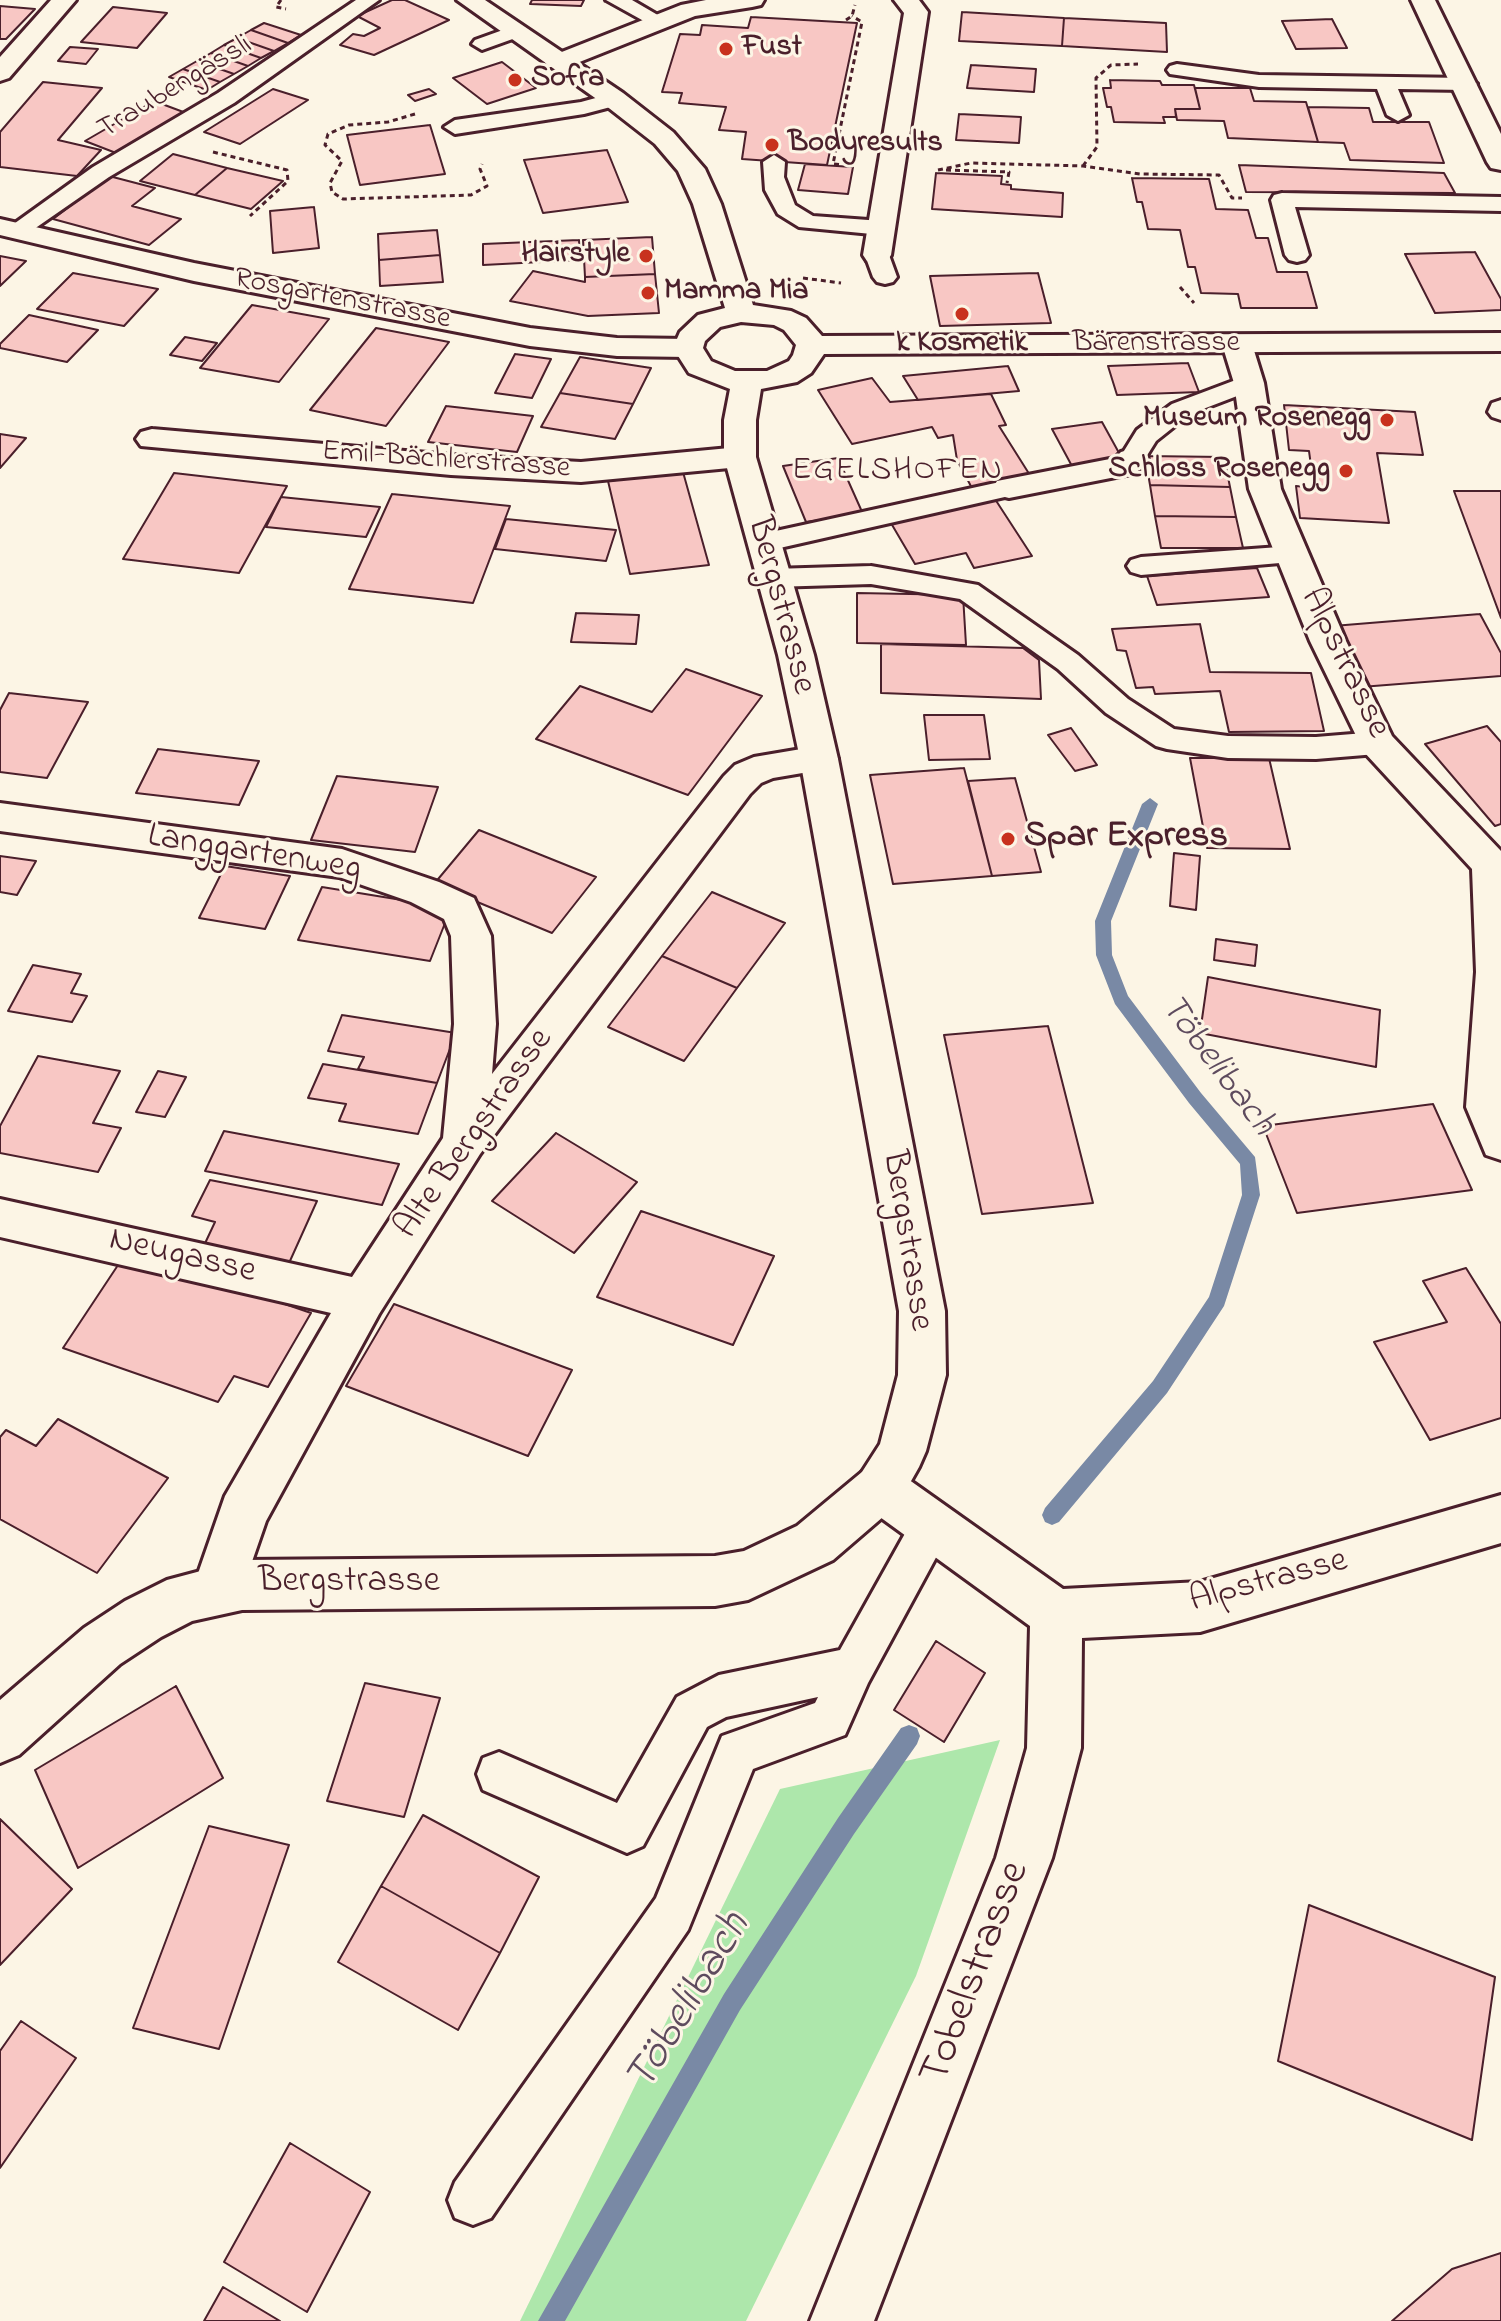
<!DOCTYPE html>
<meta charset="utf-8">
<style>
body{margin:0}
canvas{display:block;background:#fcf5e5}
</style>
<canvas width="1501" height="2321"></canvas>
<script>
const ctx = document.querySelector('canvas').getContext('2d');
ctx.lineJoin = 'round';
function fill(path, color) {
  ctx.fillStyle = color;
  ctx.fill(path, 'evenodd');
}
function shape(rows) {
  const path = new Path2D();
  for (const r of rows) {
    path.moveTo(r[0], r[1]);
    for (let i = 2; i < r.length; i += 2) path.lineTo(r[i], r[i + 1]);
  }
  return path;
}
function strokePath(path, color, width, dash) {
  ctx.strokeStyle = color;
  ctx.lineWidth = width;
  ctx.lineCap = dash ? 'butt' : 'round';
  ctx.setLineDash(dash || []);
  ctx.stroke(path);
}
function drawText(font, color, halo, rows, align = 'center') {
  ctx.font = font + ' "Indie Flower",sans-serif';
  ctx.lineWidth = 6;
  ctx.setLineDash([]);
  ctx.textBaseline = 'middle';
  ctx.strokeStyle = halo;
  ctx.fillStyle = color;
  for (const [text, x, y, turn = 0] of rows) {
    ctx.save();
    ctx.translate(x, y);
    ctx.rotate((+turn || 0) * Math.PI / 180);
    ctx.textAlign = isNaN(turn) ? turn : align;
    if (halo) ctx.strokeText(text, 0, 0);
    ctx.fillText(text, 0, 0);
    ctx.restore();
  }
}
fill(shape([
 [1000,1740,916,1976,746,2321,520,2321,780,1789]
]), '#ade7ab');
fill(shape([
 [1150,798,1158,804,1111,921,1112,955,1128,996,1201,1093,1255,1157,1260,1195,1224,1306,1167,1393,1059,1522,1052,1525,1045,1522,1042,1515,1045,1508,1153,1381,1209,1297,1242,1195,1240,1164,1189,1103,1115,1004,1096,955,1095,921,1142,804,1150,798],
 [909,1725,917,1728,920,1736,917,1744,854,1834,740,2010,565,2321,538,2321,724,1994,838,1818,901,1728,909,1725]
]), '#7989a5');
const building = shape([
 [392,0,405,0,449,20,374,55,340,45,353,34,364,36,380,28,357,16,392,0],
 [532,0,584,0,581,6,530,4,532,0],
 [0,6,35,9,6,39,0,39,0,6],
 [113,7,167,13,137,48,81,42,113,7],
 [962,12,1064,18,1062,46,959,41,962,12],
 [751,17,857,23,827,165,742,159,746,132,719,130,726,107,679,103,682,93,662,92,680,34,700,35,702,25,748,28,751,17],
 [1064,18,1166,23,1167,52,1062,46,1064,18],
 [1332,19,1347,48,1296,49,1282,21,1332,19],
 [264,23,301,35,288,43,251,30,264,23],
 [251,30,288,43,274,51,237,38,251,30],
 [237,38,274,51,261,58,224,45,237,38],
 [224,45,261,58,248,66,211,53,224,45],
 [70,47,98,49,86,64,58,61,70,47],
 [211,53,248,66,234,74,197,61,211,53],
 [197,61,234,74,220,82,183,69,197,61],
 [502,62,536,88,487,104,453,78,502,62],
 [971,65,1036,69,1034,92,967,88,971,65],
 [183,69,220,82,207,90,169,77,183,69],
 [1110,80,1160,81,1162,85,1194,85,1200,109,1175,109,1176,117,1163,117,1165,123,1114,122,1111,107,1107,107,1103,88,1111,88,1110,80],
 [43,82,102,88,58,140,101,150,77,176,0,167,0,132,43,82],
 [1195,88,1250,88,1254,101,1306,102,1318,142,1228,138,1224,121,1177,120,1175,109,1200,109,1195,88],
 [273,89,308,100,240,144,204,132,273,89],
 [429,89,436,94,415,101,408,95,429,89],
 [154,101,186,113,116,153,85,141,154,101],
 [1308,107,1369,108,1373,122,1429,122,1444,163,1350,160,1344,143,1318,142,1308,107],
 [959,114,1021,117,1019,143,956,140,959,114],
 [430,125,445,174,360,185,347,135,430,125],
 [607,150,628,202,543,213,524,160,607,150],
 [173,154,227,168,195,195,140,181,173,154],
 [805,164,853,167,848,194,798,190,805,164],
 [1239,165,1444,173,1455,193,1246,192,1239,165],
 [227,168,283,181,251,209,195,195,227,168],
 [936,173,1002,176,1001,184,1011,185,1011,189,1063,193,1062,217,932,209,936,173],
 [109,176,155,188,132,206,181,219,149,245,53,219,109,176],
 [1132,178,1209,179,1216,209,1248,210,1256,238,1268,238,1277,272,1307,272,1317,308,1241,308,1238,294,1201,293,1195,267,1188,267,1180,230,1148,229,1142,202,1137,202,1132,178],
 [314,207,319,248,273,253,270,211,314,207],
 [437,230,440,255,379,260,378,234,437,230],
 [652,237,655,274,585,277,583,240,652,237],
 [579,240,580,260,483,265,483,244,579,240],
 [1475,252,1501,299,1501,310,1435,313,1405,254,1475,252],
 [440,255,443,282,380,286,379,260,440,255],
 [0,256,26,261,0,286,0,256],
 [533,271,585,282,585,277,655,274,659,313,588,316,510,301,533,271],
 [73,273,158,289,124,326,37,309,73,273],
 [1038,273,1051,323,940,326,930,276,1038,273],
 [252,305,329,319,279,382,200,368,252,305],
 [29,315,98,330,67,362,0,348,0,344,29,315],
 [376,328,449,342,386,426,310,410,376,328],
 [185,337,217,343,202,361,170,355,185,337],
 [515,354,551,359,532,398,495,393,515,354],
 [580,357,651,368,633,404,560,393,580,357],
 [1188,363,1199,392,1117,395,1108,366,1188,363],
 [1008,366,1019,391,918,400,903,376,1008,366],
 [872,378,890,402,991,394,1006,425,999,426,1033,480,973,490,957,460,953,435,938,438,932,427,852,444,818,390,872,378],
 [560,393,633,404,615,439,541,427,560,393],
 [1284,405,1415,412,1423,455,1377,453,1389,523,1300,518,1296,486,1314,488,1309,451,1289,450,1284,405],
 [446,406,533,416,517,452,428,442,446,406],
 [1102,422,1124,462,1073,468,1052,429,1102,422],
 [0,434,26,438,0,468,0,434],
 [1145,456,1224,457,1230,487,1150,485,1145,456],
 [838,458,863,514,806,522,783,466,838,458],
 [683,472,709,565,630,574,608,481,683,472],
 [174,473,287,486,239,573,123,559,174,473],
 [1150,485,1230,487,1236,517,1155,516,1150,485],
 [1454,491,1501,491,1501,618,1454,491],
 [392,494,510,506,473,603,349,589,392,494],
 [993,496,1032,556,974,568,966,553,915,564,888,518,993,496],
 [281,497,380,507,366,537,266,527,281,497],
 [1155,516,1236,517,1243,548,1161,548,1155,516],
 [506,519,616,530,606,561,495,549,506,519],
 [1257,568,1269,597,1157,605,1147,576,1257,568],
 [857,593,963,595,966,645,857,643,857,593],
 [576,613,639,615,636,644,571,642,576,613],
 [1480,614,1501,653,1501,676,1361,687,1333,626,1480,614],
 [1200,624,1210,672,1311,673,1324,731,1229,732,1220,691,1155,694,1153,687,1136,688,1126,651,1117,650,1112,629,1200,624],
 [881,644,1023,648,1039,660,1041,699,881,693,881,644],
 [686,669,762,696,688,795,536,739,580,686,652,712,686,669],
 [9,693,88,702,47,778,0,772,0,710,9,693],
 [924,715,984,715,990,759,929,760,924,715],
 [1487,726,1501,742,1501,824,1495,826,1425,744,1487,726],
 [1071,728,1097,765,1075,771,1048,735,1071,728],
 [158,749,259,761,239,805,136,793,158,749],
 [1190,758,1269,758,1290,849,1207,848,1190,758],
 [964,768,992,876,893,884,870,775,964,768],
 [337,776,438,787,415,852,311,840,337,776],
 [1015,778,1041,872,992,876,968,781,1015,778],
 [479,830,596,877,552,933,434,884,479,830],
 [1174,853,1200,856,1196,910,1170,906,1174,853],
 [0,856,36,861,17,895,0,892,0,856],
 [225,866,290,876,265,929,199,918,225,866],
 [322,887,451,908,430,961,298,940,322,887],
 [712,892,785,923,737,988,662,956,712,892],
 [1216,939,1257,945,1255,966,1214,960,1216,939],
 [662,956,737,988,684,1061,608,1027,662,956],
 [33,965,81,974,71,993,87,996,72,1022,8,1011,33,965],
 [1208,977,1380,1010,1376,1067,1200,1033,1208,977],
 [342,1015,456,1033,437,1083,358,1069,364,1057,328,1051,342,1015],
 [1048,1026,1093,1203,982,1214,944,1035,1048,1026],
 [38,1056,120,1071,93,1123,121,1128,98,1172,0,1153,0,1126,38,1056],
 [323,1064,437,1083,418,1134,339,1121,346,1104,308,1098,323,1064],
 [158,1071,186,1077,165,1117,136,1112,158,1071],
 [1433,1104,1472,1190,1297,1213,1263,1126,1433,1104],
 [224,1131,399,1164,382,1205,205,1171,224,1131],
 [556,1133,637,1182,574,1253,492,1201,556,1133],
 [210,1180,317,1201,285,1272,200,1254,215,1222,192,1216,210,1180],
 [641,1211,774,1256,733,1345,597,1297,641,1211],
 [128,1250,311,1313,268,1387,234,1376,218,1402,63,1348,128,1250],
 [1466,1268,1501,1324,1501,1418,1430,1440,1374,1342,1447,1322,1423,1281,1466,1268],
 [394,1304,572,1370,528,1456,346,1386,394,1304],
 [58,1419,168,1478,97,1573,0,1519,0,1437,6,1430,36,1446,58,1419],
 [936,1641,985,1673,944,1742,894,1710,936,1641],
 [365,1683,440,1698,404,1817,327,1801,365,1683],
 [176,1686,223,1778,78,1868,35,1770,176,1686],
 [423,1815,539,1877,500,1953,381,1886,423,1815],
 [0,1819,72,1889,0,1965,0,1819],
 [209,1826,289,1845,219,2049,133,2028,209,1826],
 [381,1886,500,1953,458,2030,338,1962,381,1886],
 [1309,1905,1495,1977,1472,2140,1278,2061,1309,1905],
 [21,2021,76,2058,0,2168,0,2051,21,2021],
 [290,2143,370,2192,307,2312,224,2262,290,2143],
 [1501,2253,1501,2321,1392,2321,1452,2269,1501,2253],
 [223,2287,280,2321,204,2321,223,2287]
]);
fill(building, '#f8c7c4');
strokePath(building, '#4a1f2b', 2);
const lane = shape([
 [356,0,379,0,234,103,109,177,24,236,16,238,8,236,4,231,93,167,218,93,356,0],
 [606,0,632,0,668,21,665,25,651,25,606,0],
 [514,26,524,32,521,36,482,50,472,44,475,40,514,26],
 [1177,64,1259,75,1466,78,1477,84,1466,90,1398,89,1409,115,1398,121,1387,115,1377,89,1259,87,1170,74,1167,70,1170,66,1177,64],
 [614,93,625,99,622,104,584,114,455,134,444,127,455,120,581,102,614,93],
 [774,155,785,162,784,177,795,205,813,216,882,221,890,223,894,228,890,233,882,235,799,227,778,214,765,190,763,162,774,155],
 [1282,193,1501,197,1501,211,1295,207,1309,255,1305,260,1297,262,1289,260,1285,255,1271,200,1274,195,1282,193],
 [877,248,885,250,889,255,897,277,893,282,885,284,877,282,873,277,865,255,869,250,877,248],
 [1249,375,1258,378,1262,383,1258,388,1190,414,1156,441,1141,465,1132,467,1123,465,1119,459,1137,430,1172,404,1249,375],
 [1501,400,1501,420,1492,417,1488,412,1492,403,1501,400],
 [1009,480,1018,482,1022,488,1018,494,762,552,752,549,748,543,752,537,762,534,1009,480],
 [1293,546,1303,549,1307,555,1303,561,1141,575,1131,572,1127,566,1131,560,1141,557,1293,546],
 [871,566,978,585,1078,655,1128,699,1174,729,1228,736,1316,737,1377,732,1388,736,1392,743,1388,750,1377,754,1316,759,1228,758,1167,749,1156,746,1106,713,1058,669,960,599,871,584,773,587,763,584,759,578,763,572,773,569,871,566],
 [932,1507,947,1512,953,1526,868,1683,845,1735,753,1769,688,1930,491,2218,473,2225,455,2218,448,2200,455,2182,656,1898,722,1736,815,1703,818,1697,726,1717,707,1727,643,1846,627,1853,483,1790,477,1774,483,1758,499,1752,617,1803,677,1697,719,1675,840,1650,917,1512,932,1507]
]);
const street = shape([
 [51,0,76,0,9,78,0,81,0,57,51,0],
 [706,0,764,0,761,5,752,7,695,16,567,67,549,67,545,62,549,57,681,5,706,0],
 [894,0,919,0,928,12,891,255,887,261,877,264,867,261,863,255,904,13,894,0],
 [1411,0,1435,0,1501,134,1501,170,1491,168,1487,162,1411,0],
 [0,219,194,263,530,328,617,338,688,339,699,342,703,348,699,354,688,357,617,356,530,346,194,281,0,235,0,219],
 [1237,335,1248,338,1252,344,1264,383,1281,489,1346,641,1392,736,1501,851,1501,1160,1486,1155,1466,1107,1476,972,1472,869,1364,752,1310,641,1249,489,1234,383,1222,344,1226,338,1237,335],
 [152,429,451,455,581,462,740,447,751,450,756,457,751,464,740,467,581,482,451,475,141,446,136,439,141,432,152,429],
 [1132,449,1143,452,1148,459,1136,473,1009,498,997,495,993,488,997,481,1115,458,1121,452,1132,449],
 [819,746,832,750,838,759,832,768,773,778,761,783,750,794,480,1154,379,1314,266,1521,237,1605,219,1613,201,1605,193,1588,225,1496,331,1313,0,1237,0,1199,352,1277,443,1138,454,1024,451,936,444,919,411,902,339,877,0,831,0,803,342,849,439,882,474,898,491,936,496,1024,492,1074,724,776,735,765,754,757,819,746],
 [880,1465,898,1472,1063,1589,1200,1582,1501,1495,1501,1543,1200,1632,1082,1638,1081,1748,1052,1858,874,2321,810,2321,996,1858,1027,1748,1030,1626,862,1504,855,1488,862,1472,880,1465]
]);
const secondary = shape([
 [457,0,485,0,623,93,673,132,705,169,721,204,753,305,791,311,806,318,822,336,1501,333,1501,351,824,354,811,373,797,382,761,389,756,420,756,457,814,655,838,759,945,1311,946,1375,926,1451,919,1467,898,1504,833,1560,748,1600,715,1606,242,1610,192,1621,161,1637,120,1664,19,1755,0,1763,0,1700,84,1628,125,1601,167,1580,242,1560,715,1556,744,1551,797,1526,862,1472,880,1444,898,1375,899,1311,800,759,778,655,724,457,724,420,730,389,689,373,673,348,680,332,698,315,725,308,693,204,678,171,655,144,605,105,457,0],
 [741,322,774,325,784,330,796,345,793,355,789,361,767,371,735,371,711,361,703,348,705,341,720,327,741,322]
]);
strokePath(lane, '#4a1f2b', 6);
strokePath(street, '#4a1f2b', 6);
strokePath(secondary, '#4a1f2b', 6);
strokePath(shape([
 [281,0,276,7,286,9],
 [846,20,852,16,855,5],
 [415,114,388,122,349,125,328,134,325,145,342,161,330,183,332,192,343,199,471,195,487,186,480,169,482,164],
 [213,152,287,170,288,181,250,216],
 [848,165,833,164,862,22,852,16],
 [1083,166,1097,147,1096,78,1111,65,1138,64],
 [938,170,971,163,1083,166,1140,174,1219,175,1232,198,1242,198],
 [946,170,1009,172,1007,183],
 [803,278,841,283],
 [1180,287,1194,303]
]), '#4a1f2b', 3, [5, 4]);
fill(lane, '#fcf5e5');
fill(street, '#fcf5e5');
fill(secondary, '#fcf5e5');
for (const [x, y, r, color] of [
 [726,49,8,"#c8321e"],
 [515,80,8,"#c8321e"],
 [772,145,8,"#c8321e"],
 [646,256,8,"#c8321e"],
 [648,293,8,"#c8321e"],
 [962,314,8,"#c8321e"],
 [1387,420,8,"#c8321e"],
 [1346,471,8,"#c8321e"],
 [1008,839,8,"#c8321e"]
]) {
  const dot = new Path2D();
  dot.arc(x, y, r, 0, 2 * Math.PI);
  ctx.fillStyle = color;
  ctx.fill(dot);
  strokePath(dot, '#fcf5e5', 3);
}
drawText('bold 30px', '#4a1f2b', '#fcf5e5', [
 ["Fust",742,49],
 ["Sofra",531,80],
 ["Bodyresults",788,145],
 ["Hairstyle",630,256,"right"],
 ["Mamma Mia",664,293],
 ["k Kosmetik",962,345,"center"],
 ["Museum Rosenegg",1371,420,"right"],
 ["Schloss Rosenegg",1330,471,"right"]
], 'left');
drawText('30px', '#4a1f2b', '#fcf5e5', [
 ["Traubengässli",176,89,-31],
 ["Rosgartenstrasse",342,301,11],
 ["Bärenstrasse",1156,345],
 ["Emil-Bächlerstrasse",446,462,4]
]);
ctx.letterSpacing = '2px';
drawText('32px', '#4a1f2b', '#fcf5e5', [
 ["EGELSHOFEN",898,473]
]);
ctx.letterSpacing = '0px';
drawText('36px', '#4a1f2b', '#fcf5e5', [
 ["Bergstrasse",779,606,75],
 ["Alpstrasse",1343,664,64],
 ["Langgartenweg",254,855,9],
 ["Alte Bergstrasse",476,1135,-55],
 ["Bergstrasse",905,1241,81],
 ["Neugasse",182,1258,13],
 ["Alpstrasse",1269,1583,-15],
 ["Bergstrasse",349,1584]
]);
drawText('bold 36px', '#4a1f2b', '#fcf5e5', [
 ["Spar Express",1024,839]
], 'left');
drawText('italic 38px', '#5e4b5e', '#fcf5e5', [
 ["Töbelibach",1215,1067,53]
]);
drawText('44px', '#4a1f2b', '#fcf5e5', [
 ["Tobelstrasse",978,1974,-69]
]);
drawText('italic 46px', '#5e4b5e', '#fcf5e5', [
 ["Töbelibach",691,2004,-59]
]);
</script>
